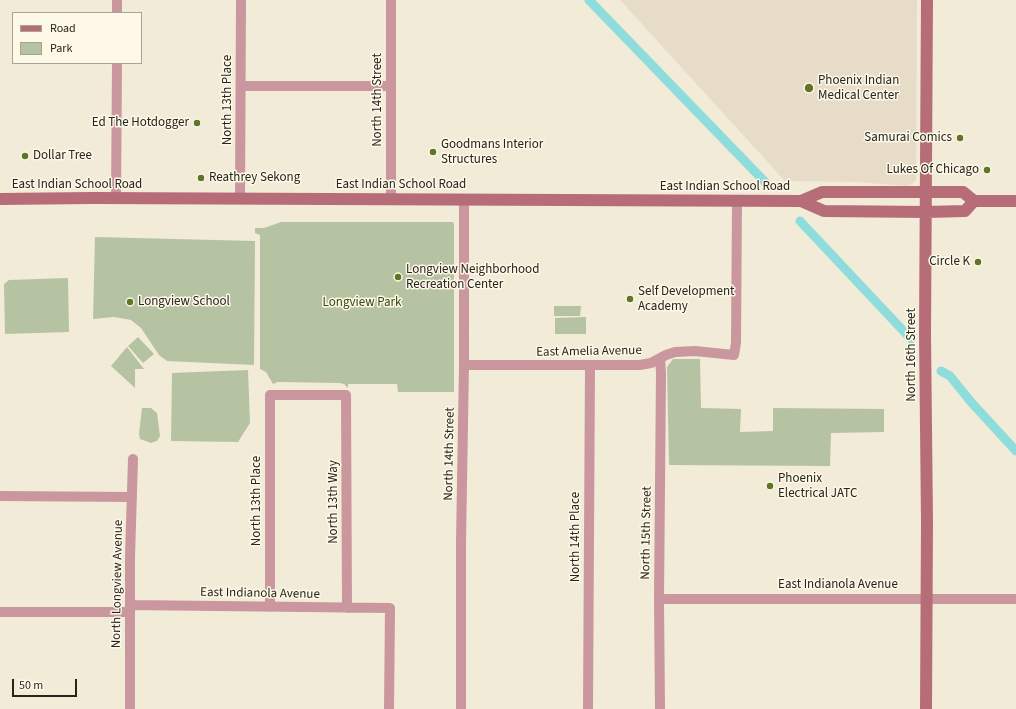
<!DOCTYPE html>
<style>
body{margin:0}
#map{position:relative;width:1016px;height:709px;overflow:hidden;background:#f2ebd7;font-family:"Source Sans 3",sans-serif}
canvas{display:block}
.legend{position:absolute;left:12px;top:12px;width:130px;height:52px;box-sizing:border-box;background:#fef8e8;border:1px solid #a8a397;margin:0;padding:5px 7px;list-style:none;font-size:12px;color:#26241d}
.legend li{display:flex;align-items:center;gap:8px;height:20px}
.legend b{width:20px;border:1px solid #a8a397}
.scale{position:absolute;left:12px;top:679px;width:65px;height:18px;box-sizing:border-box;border:2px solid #26241d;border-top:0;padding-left:5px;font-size:12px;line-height:14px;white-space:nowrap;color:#26241d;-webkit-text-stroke:3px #fef8e8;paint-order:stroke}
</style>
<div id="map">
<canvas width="1016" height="709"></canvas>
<ul class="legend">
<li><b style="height:5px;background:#b66d78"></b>Road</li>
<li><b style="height:11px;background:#b6c3a2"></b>Park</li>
</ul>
<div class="scale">50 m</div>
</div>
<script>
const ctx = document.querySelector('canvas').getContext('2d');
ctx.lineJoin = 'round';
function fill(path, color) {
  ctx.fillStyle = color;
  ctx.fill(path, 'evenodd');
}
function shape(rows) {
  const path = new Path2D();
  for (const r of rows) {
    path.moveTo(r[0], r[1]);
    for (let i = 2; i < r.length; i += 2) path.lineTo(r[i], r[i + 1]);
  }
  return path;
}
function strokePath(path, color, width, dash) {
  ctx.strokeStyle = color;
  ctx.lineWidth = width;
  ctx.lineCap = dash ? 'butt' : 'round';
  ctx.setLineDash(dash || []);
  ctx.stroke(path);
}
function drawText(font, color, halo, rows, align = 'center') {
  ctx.font = font + ' "Source Sans 3",sans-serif';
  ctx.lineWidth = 3;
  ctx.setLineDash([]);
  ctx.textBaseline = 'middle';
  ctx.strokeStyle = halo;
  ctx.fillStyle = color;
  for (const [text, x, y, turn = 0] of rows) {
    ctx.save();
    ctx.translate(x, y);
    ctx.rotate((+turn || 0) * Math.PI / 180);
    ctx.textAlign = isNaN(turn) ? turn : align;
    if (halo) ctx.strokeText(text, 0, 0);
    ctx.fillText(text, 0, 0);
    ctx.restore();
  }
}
fill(shape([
 [620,0,917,0,916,180,912,184,906,186,857,182,785,181]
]), '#e7dcc8');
fill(shape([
 [281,222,453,222,454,224,454,392,398,392,397,384,348,384,348,388,344,384,339,383,278,382,273,384,266,372,260,369,260,235,255,233,255,228,264,228],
 [95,237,255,241,254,365,167,361,159,355,141,328,131,320,114,317,93,319],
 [68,278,69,332,5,334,4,284,9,280],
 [554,306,581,306,580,316,554,316],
 [586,317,586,334,555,334,555,318],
 [138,337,154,354,143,363,128,346],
 [127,347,144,369,135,369,135,388,111,366],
 [673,359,700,359,701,408,741,409,740,432,773,431,773,408,884,409,884,432,831,433,830,466,669,465,667,367],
 [248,370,250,423,238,442,171,441,172,373],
 [142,408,151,408,157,413,160,436,157,441,151,443,140,439,139,434]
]), '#b6c3a2');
strokePath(shape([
 [589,0,766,183],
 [800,221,911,339],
 [941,371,950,376,971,402,1016,451]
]), '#8edcdc', 9);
strokePath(shape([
 [391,0,391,199],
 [117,13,117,0],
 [241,86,391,86],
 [116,199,117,63],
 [240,199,241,0],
 [660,358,661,373,659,599,660,709],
 [464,365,640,365,651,363,666,355,675,352,695,351,734,355,736,343,737,201],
 [0,496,132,497],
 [659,599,1016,599],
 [130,605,390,608,389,709],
 [270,607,270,395,346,395,347,608],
 [0,612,130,612],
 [130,709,130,557,133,459],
 [461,709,461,542,464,365,464,200],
 [588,709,590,365]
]), '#ca979e', 10);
strokePath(shape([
 [0,199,93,198,801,201,822,192,963,192,974,201,1016,201],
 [801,201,824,211,926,212,965,211,974,201],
 [926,709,927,522,925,333,927,0]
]), '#b66d78', 12);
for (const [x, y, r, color] of [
 [809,88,5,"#5f7628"],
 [197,123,4,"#5f7628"],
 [960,138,4,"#5f7628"],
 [433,152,4,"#5f7628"],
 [25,156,4,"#5f7628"],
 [987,170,4,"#5f7628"],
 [201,178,4,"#5f7628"],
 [978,262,4,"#5f7628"],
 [398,277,4,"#5f7628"],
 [630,299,4,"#5f7628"],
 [130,302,4,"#5f7628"],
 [770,486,4,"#5f7628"]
]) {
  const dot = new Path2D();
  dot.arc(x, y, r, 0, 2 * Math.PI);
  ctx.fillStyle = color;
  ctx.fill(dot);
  strokePath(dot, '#fef8e8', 1.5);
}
drawText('13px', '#26241d', '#fef8e8', [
 ["Phoenix Indian",818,81],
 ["Medical Center",818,96],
 ["Ed The Hotdogger",189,123,"right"],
 ["Samurai Comics",952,138,"right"],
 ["Goodmans Interior",441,145],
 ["Structures",441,160],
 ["Dollar Tree",33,156],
 ["Lukes Of Chicago",979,170,"right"],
 ["Reathrey Sekong",209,178],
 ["Circle K",970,262,"right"],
 ["Longview Neighborhood",406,270],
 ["Recreation Center",406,285],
 ["Self Development",638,292],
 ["Academy",638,307],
 ["Longview School",138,302],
 ["Phoenix",778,479],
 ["Electrical JATC",778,494]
], 'left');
drawText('13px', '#26241d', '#fef8e8', [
 ["North 13th Place",228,100,-90],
 ["North 14th Street",378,100,-90],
 ["East Indian School Road",77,185],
 ["East Indian School Road",401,185],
 ["East Indian School Road",725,187],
 ["East Amelia Avenue",589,352,-1],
 ["North 16th Street",912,355,-90],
 ["North 14th Street",450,454,-89],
 ["North 13th Place",257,501,-90],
 ["North 13th Way",334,502,-90],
 ["North 15th Street",647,533,-89],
 ["North 14th Place",576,537,-90],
 ["North Longview Avenue",118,584,-89],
 ["East Indianola Avenue",838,585],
 ["East Indianola Avenue",260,594,1]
]);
drawText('13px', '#36480b', '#fef8e8', [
 ["Longview Park",362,303]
]);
</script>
